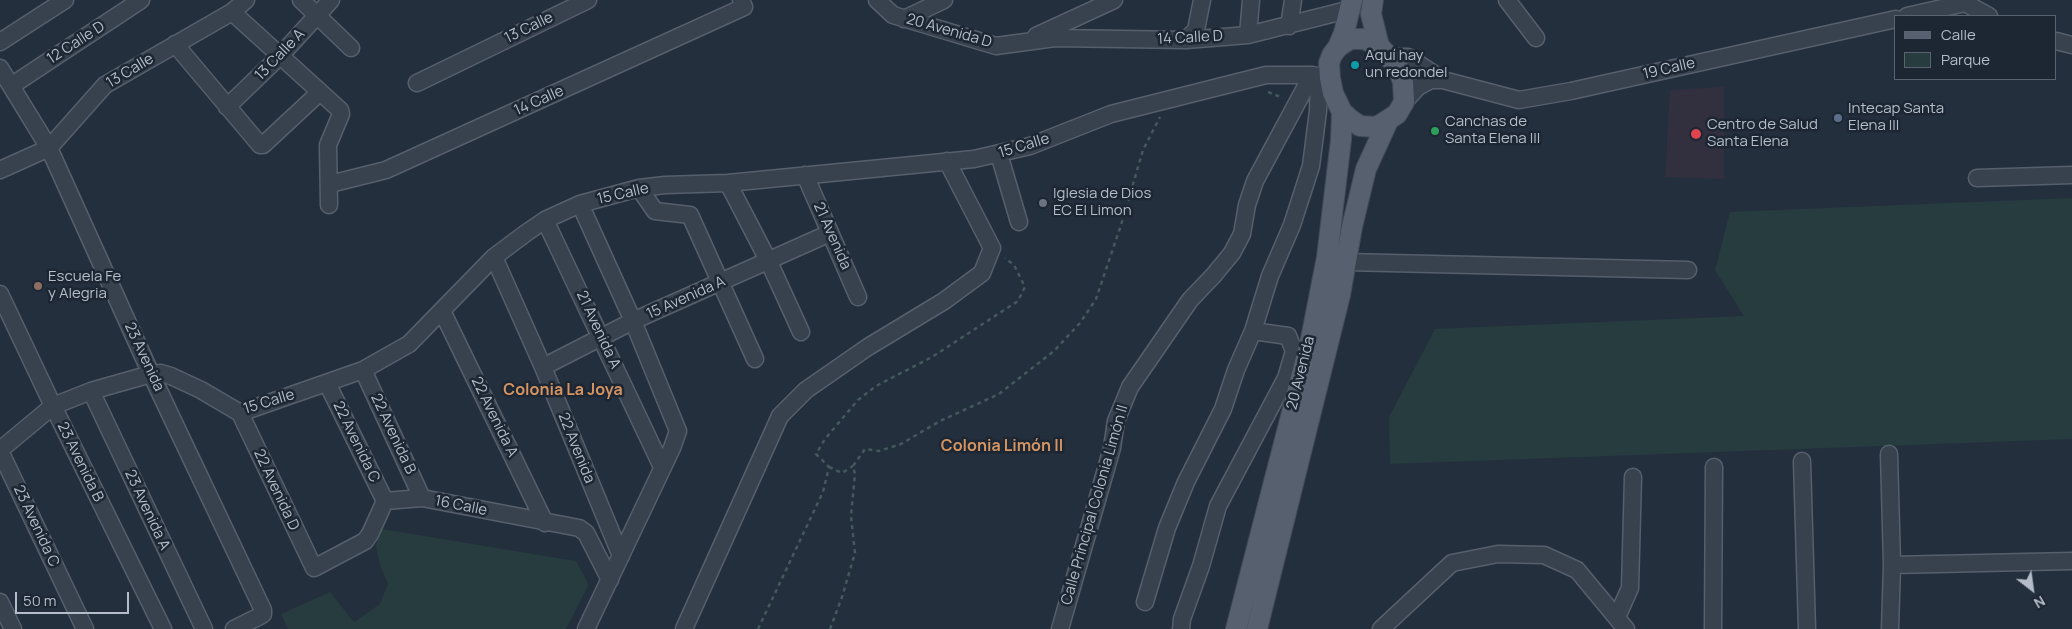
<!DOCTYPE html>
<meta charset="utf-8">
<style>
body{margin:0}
#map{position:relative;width:2072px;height:629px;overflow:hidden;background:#242f3e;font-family:Manrope,sans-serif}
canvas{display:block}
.legend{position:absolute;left:1894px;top:15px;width:162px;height:65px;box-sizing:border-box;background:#1d2633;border:1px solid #59626f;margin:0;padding:6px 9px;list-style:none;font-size:15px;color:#b4bcc9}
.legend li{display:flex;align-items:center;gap:10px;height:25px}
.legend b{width:25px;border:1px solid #59626f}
.north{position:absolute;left:2007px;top:564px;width:50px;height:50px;-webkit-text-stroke:4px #1d2633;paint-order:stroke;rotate:150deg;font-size:14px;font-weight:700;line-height:20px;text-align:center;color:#b4bcc9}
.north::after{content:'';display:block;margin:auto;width:18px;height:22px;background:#b4bcc9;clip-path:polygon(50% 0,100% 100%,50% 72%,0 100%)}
.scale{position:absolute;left:15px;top:592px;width:114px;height:22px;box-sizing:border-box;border:2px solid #b4bcc9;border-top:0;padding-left:6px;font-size:15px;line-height:18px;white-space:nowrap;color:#b4bcc9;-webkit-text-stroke:4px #1d2633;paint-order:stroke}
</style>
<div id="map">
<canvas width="2072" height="629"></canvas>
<ul class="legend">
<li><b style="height:6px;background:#56606e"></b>Calle</li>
<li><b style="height:14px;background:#263c3f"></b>Parque</li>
</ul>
<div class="north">N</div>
<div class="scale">50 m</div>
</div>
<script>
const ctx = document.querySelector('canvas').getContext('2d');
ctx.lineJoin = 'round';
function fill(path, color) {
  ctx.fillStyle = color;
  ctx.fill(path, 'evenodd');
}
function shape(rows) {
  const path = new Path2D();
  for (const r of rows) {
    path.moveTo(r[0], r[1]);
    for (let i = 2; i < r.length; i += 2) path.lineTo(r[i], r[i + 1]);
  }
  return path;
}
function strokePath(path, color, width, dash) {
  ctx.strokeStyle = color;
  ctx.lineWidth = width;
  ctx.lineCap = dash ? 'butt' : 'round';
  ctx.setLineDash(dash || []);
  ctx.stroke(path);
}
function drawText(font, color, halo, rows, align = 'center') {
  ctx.font = font + ' Manrope,sans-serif';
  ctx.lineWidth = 5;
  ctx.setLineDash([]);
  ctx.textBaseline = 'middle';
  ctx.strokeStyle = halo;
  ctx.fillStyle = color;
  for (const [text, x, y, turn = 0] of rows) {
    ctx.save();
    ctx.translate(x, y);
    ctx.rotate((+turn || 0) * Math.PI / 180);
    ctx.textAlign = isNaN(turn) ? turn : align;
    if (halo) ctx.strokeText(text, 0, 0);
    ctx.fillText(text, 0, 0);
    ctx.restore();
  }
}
fill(shape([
 [1724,87,1724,179,1665,177,1670,90]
]), '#32303f');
fill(shape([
 [2072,198,2072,439,1390,464,1389,417,1435,329,1744,316,1715,270,1730,212],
 [381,529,576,561,587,581,588,586,566,629,288,629,281,614,330,592,354,622,380,604,388,584,380,565,376,546]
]), '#263c3f');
const minor = shape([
 [301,0,351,48],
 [877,0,893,15,996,46,1055,38,1186,40,1248,35,1351,9],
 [1507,0,1536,38],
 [232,12,340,110,341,114,328,145,329,205],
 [1907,16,1965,3,1989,16],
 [904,19,944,0],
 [1289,26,1293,0],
 [1248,35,1251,0],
 [1036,36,1114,0],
 [1186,40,1196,30,1202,0],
 [2056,41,2072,45],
 [0,42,65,0],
 [175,44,260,145,263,145,320,92],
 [1390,57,1408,57,1443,80],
 [0,68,49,148,151,374,263,610,263,614,260,616,234,629],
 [417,83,588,0],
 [11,86,141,0],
 [1404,102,1418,87,1431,80,1443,80,1519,100,1571,91,1896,19],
 [227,107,280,56,331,0],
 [999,154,1019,222],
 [0,170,49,148,105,85,232,12,246,0],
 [805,175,858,297],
 [1977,178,2072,175],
 [728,183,769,262,801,332],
 [330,184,386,170,744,7,741,0],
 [639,188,655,211,690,215,755,359],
 [580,204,633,321,678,431,672,448,586,629],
 [545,220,662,467],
 [494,257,543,367,621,556],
 [1346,262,1688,270],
 [0,294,53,406,163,629],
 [442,311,545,523],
 [543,367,633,321,830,233],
 [363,370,422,498],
 [327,383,385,501],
 [91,391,204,629],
 [240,413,314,568,365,541,370,534,385,501,422,498,579,528,586,533,610,580],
 [0,450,53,406,91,391,151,374,161,373,171,376,201,390,240,413,363,370,409,344,494,257,526,233,545,220,580,204,639,188,665,185,728,183,974,159,1030,146,1111,114,1266,75,1312,75,1330,78],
 [0,451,85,629],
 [1889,454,1892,565,1890,629],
 [1802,461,1807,629],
 [1892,565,2072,561],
 [0,602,13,629],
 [1145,602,1167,528,1186,482,1223,409,1236,370,1253,331,1270,276,1292,225,1311,166,1318,111,1319,76],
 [1617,617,1630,588,1633,477],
 [684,629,780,416,806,390,868,347,944,301,982,273,992,248,947,161],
 [1060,629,1112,448,1116,421,1130,387,1190,300,1213,276,1232,253,1242,234,1247,205,1255,181,1312,75],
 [1181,629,1182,619,1201,566,1218,506,1286,378,1294,351,1288,336,1253,331],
 [1381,629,1452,563,1498,554,1544,555,1577,570,1626,629],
 [1713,629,1714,467]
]);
const major = shape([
 [1373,0,1371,14,1379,46],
 [1350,39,1364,39,1379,46,1398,67,1403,82,1404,102,1397,114,1377,127,1360,126,1351,120,1342,112,1333,93,1330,78,1329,63,1332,55,1338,47,1350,39],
 [1338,47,1344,33,1352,0],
 [1236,629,1311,339,1327,257,1341,140,1342,112],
 [1257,629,1340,295,1352,227,1366,169,1387,123]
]);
strokePath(minor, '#565f6c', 19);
strokePath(major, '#414a57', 22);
strokePath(shape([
 [1268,92,1283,98],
 [829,467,842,473,853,466],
 [758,629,823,492,829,467,816,454,825,439,858,400,876,386,932,357,1018,301,1025,287,1014,265,1005,258],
 [830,629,842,597,855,553,851,516,855,474,853,466,865,449,879,451,901,444,940,421,999,394,1054,351,1080,323,1096,299,1121,225,1143,150,1160,117]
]), '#44595c', 2.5, [4, 4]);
strokePath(minor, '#38414e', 16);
strokePath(major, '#56606e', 20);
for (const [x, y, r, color] of [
 [1355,65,5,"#0f9aa8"],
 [1838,118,5,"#5c6f8a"],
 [1435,131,5,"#2e9e5b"],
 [1696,134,6,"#e0444e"],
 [1043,203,5,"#6b7280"],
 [38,286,5,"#8d6e63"]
]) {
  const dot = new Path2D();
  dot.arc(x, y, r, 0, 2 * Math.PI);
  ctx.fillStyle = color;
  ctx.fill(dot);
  strokePath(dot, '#1d2633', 2);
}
drawText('15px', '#b4bcc9', '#1d2633', [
 ["13 Calle",529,28,-26],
 ["20 Avenida D",949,31,16],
 ["14 Calle D",1190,38,-3],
 ["12 Calle D",76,43,-33],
 ["13 Calle A",280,55,-46],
 ["19 Calle",1669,69,-13],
 ["13 Calle",130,71,-31],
 ["14 Calle",539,101,-24],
 ["15 Calle",1024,146,-17],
 ["15 Calle",623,194,-13],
 ["21 Avenida",832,236,66],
 ["15 Avenida A",686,298,-24],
 ["21 Avenida A",598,330,65],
 ["23 Avenida",144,357,65],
 ["20 Avenida",1301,373,-76],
 ["15 Calle",269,402,-17],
 ["22 Avenida A",494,417,64],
 ["22 Avenida B",393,434,65],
 ["22 Avenida C",356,442,64],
 ["22 Avenida",576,448,68],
 ["23 Avenida B",80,462,64],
 ["22 Avenida D",276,490,65],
 ["Calle Principal Colonia Limón II",1095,505,-74],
 ["16 Calle",461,506,11],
 ["23 Avenida A",147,510,65],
 ["23 Avenida C",36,526,65]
]);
drawText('15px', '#b4bcc9', '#1d2633', [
 ["Aquí hay",1365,56],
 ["un redondel",1365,73],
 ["Intecap Santa",1848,109],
 ["Elena III",1848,126],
 ["Canchas de",1445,122],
 ["Santa Elena III",1445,139],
 ["Centro de Salud",1707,125],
 ["Santa Elena",1707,142],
 ["Iglesia de Dios",1053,194],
 ["EC El Limon",1053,211],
 ["Escuela Fe",48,277],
 ["y Alegria",48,294]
], 'left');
drawText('bold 16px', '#d59563', '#1d2633', [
 ["Colonia La Joya",563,391],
 ["Colonia Limón II",1002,447]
]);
</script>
